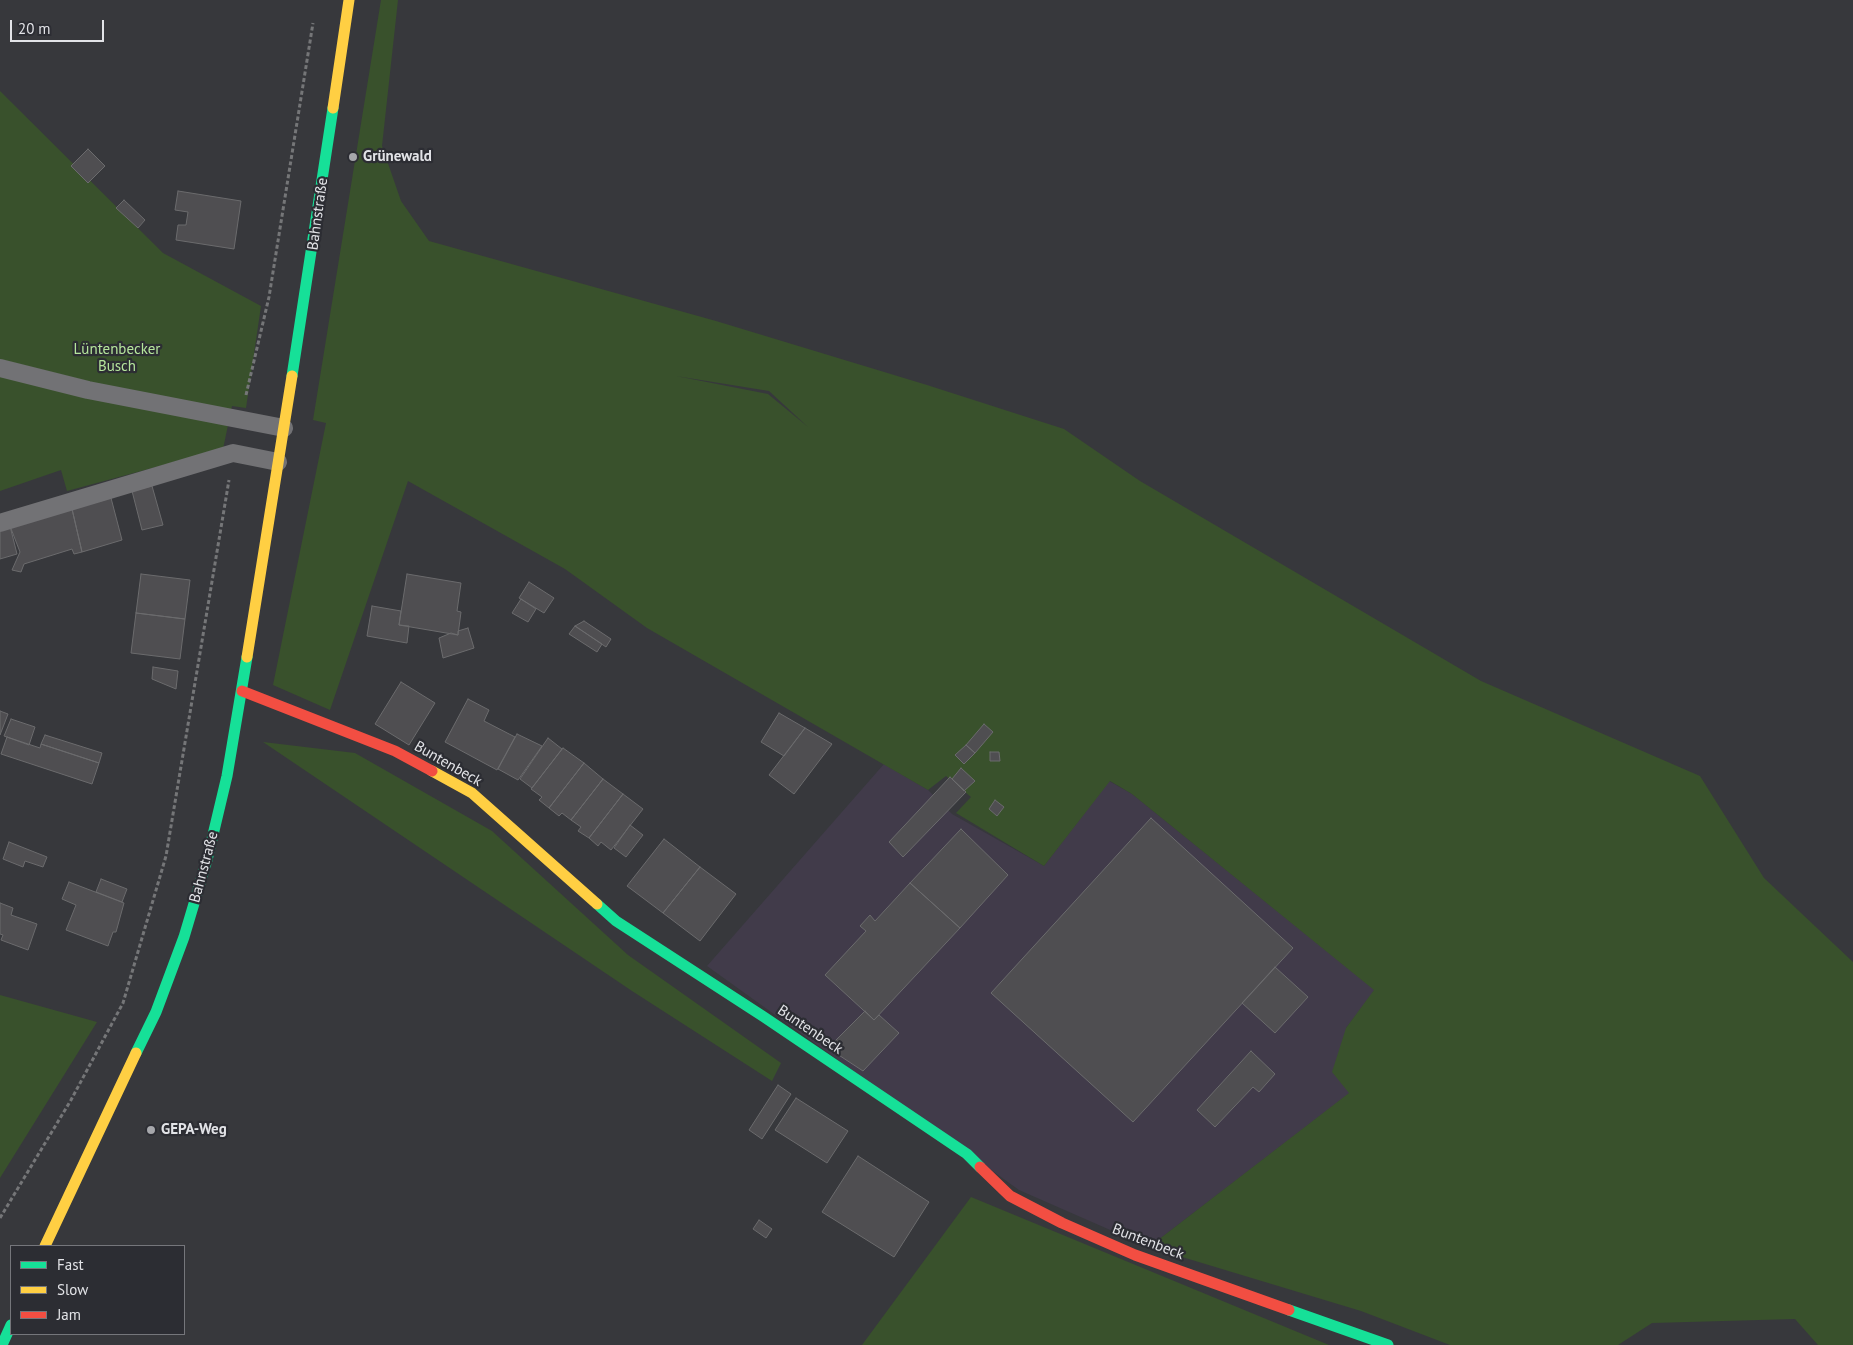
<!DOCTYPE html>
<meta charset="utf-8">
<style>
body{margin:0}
#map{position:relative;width:1853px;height:1345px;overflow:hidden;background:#37383c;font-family:"PT Sans",sans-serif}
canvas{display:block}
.legend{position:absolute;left:10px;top:1245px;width:175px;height:90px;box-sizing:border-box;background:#2c2d33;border:1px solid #75767b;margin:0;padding:6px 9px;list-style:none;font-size:15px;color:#e2e3e7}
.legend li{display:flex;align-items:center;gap:10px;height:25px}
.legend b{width:25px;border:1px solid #75767b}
.scale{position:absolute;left:10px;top:20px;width:94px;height:22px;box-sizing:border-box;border:2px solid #e2e3e7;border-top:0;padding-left:6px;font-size:15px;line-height:18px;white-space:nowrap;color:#e2e3e7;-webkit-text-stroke:4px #2c2d33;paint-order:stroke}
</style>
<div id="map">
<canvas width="1853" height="1345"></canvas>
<ul class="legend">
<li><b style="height:6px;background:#16e098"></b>Fast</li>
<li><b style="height:6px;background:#ffcf43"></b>Slow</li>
<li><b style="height:6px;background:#f24e42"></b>Jam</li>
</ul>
<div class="scale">20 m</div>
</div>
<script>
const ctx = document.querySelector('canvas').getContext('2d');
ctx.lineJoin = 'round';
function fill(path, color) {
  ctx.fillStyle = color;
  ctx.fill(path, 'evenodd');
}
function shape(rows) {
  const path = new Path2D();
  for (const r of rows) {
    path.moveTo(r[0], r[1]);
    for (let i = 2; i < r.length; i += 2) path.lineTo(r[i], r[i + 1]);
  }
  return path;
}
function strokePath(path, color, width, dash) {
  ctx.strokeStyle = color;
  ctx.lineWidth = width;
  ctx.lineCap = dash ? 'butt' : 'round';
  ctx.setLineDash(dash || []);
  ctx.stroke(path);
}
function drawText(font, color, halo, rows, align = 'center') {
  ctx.font = font + ' "PT Sans",sans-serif';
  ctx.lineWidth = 4.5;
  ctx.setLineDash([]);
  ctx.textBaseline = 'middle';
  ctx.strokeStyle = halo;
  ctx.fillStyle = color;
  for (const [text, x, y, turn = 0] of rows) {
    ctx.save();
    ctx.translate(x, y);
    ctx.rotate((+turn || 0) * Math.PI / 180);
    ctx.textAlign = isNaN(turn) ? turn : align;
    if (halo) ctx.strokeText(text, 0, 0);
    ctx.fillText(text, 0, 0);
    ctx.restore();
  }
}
fill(shape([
 [884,764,928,790,952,814,1044,866,1109,781,1132,794,1375,990,1346,1028,1350,1093,1149,1247,1019,1190,707,966]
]), '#413b4a');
fill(shape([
 [381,0,398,0,382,146,401,201,429,241,716,321,927,385,1064,429,1140,481,1481,681,1700,776,1764,878,1853,962,1853,1345,1818,1345,1795,1319,1652,1323,1618,1345,1450,1345,1361,1311,1149,1247,1349,1093,1332,1072,1346,1028,1374,990,1132,794,1110,781,1044,866,956,813,971,797,946,776,928,790,647,628,565,569,408,481,330,710,273,685,326,423,313,420],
 [676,376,769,391,808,427,768,394],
 [0,91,163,253,261,306,246,408,232,406,223,449,67,491,61,470,0,491],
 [263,742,355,753,492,831,628,955,781,1063,772,1081,632,991],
 [0,995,97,1022,0,1178],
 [971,1197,1329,1345,862,1345]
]), '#39512c');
const building = shape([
 [88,149,105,166,88,183,71,166,88,149],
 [178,191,241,201,234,249,176,240,178,225,186,225,188,212,175,210,178,191],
 [124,200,145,220,138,228,116,208,124,200],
 [152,486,163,525,142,530,132,491,152,486],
 [111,498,122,540,82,552,72,509,111,498],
 [72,509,82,552,74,554,72,549,24,564,21,572,12,570,20,552,10,526,72,509],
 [10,526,17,554,0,559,0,530,10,526],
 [141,574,190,580,185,619,136,613,141,574],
 [407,574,461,583,457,611,461,612,458,635,399,625,407,574],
 [529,582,554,598,544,613,519,598,529,582],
 [521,599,536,609,528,622,512,613,521,599],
 [372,606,401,611,399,625,409,626,407,643,367,636,372,606],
 [136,613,185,619,180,659,131,653,136,613],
 [584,621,611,639,606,647,575,626,584,621],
 [575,626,602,644,597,652,569,634,575,626],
 [468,628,474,648,443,658,439,638,451,633,458,635,458,631,468,628],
 [153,667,178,671,176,689,152,679,153,667],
 [401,682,435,703,409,745,375,724,401,682],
 [468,699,489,710,484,721,515,737,497,770,445,742,468,699],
 [0,711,8,714,0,735,0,711],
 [779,713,805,728,784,756,761,742,779,713],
 [11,719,35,727,29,745,4,736,11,719],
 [984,724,993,732,975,753,966,745,984,724],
 [805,728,832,744,794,794,769,775,805,728],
 [517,734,542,746,518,780,498,769,517,734],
 [45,735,102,753,99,763,41,744,45,735],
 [7,737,40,748,41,744,99,763,92,784,1,754,7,737],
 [548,738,562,749,532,788,520,779,548,738],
 [966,745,975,753,964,764,955,755,966,745],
 [563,748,584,763,549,808,539,800,542,797,531,789,563,748],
 [990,752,999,752,1000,761,990,761,990,752],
 [584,763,603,779,571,820,562,813,559,816,549,808,584,763],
 [961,768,975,781,964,791,952,779,961,768],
 [950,777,966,792,903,857,889,842,950,777],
 [603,779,623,794,589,838,578,831,581,827,571,820,603,779],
 [623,794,643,809,611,850,601,842,598,846,589,838,623,794],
 [995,800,1004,807,997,816,989,809,995,800],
 [1151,818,1293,948,1133,1122,991,993,1151,818],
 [630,825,643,835,626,857,614,848,630,825],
 [961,829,1008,875,960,928,910,883,961,829],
 [664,839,700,867,663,913,627,886,664,839],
 [9,842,47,857,43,867,25,861,23,867,3,859,9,842],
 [700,867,736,894,700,941,663,913,700,867],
 [101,879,127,889,122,902,96,892,101,879],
 [69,882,124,903,116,932,113,932,108,946,66,930,76,905,62,899,69,882],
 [910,883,960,928,874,1020,825,975,866,931,860,926,870,915,875,921,910,883],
 [0,903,13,908,11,915,37,924,28,950,1,940,3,935,0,934,0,903],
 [1275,967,1308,997,1275,1033,1242,1003,1275,967],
 [865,1011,874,1020,879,1015,899,1033,863,1071,828,1048,865,1011],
 [1251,1051,1275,1074,1259,1092,1253,1087,1215,1127,1197,1110,1251,1051],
 [778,1085,791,1094,762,1139,749,1130,778,1085],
 [796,1098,848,1131,827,1163,775,1130,796,1098],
 [858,1156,929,1202,894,1257,822,1212,858,1156],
 [759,1220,772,1229,766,1238,753,1229,759,1220]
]);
fill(building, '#4f4e51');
strokePath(building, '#6b6b6d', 1);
strokePath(shape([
 [246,395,269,297,313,23],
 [0,1218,71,1100,123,1003,166,856,229,480]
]), '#757678', 3, [4, 2.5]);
strokePath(shape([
 [0,368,88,390,284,428],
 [0,523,233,453,278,462]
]), '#727275', 18);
strokePath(shape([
 [292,376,333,108],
 [597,904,616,921,764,1017,967,1154,980,1167],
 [136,1053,156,1012,184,937,207,860,227,776,247,657],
 [1289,1310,1388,1345],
 [2,1345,11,1325]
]), '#16e098', 11);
strokePath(shape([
 [333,108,349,0],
 [247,657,292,376],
 [432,771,472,793,597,904],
 [45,1246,136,1053]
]), '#ffcf43', 11);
strokePath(shape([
 [242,691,395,751,432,771],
 [980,1167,1010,1196,1062,1223,1135,1255,1289,1310]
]), '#f24e42', 11);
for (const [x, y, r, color] of [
 [353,157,5,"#a6a7ab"],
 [151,1130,5,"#a6a7ab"]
]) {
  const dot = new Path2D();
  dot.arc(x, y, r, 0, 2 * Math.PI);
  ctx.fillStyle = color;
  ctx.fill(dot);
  strokePath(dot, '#2c2d33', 2);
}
drawText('bold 15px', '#e2e3e7', '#2c2d33', [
 ["Grünewald",363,157],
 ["GEPA-Weg",161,1130]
], 'left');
drawText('15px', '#e2e3e7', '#2c2d33', [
 ["Bahnstraße",318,214,-82],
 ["Buntenbeck",448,764,30],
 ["Bahnstraße",204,867,-75],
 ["Buntenbeck",810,1030,34],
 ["Buntenbeck",1148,1242,21]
]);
drawText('15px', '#b5e59c', '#2c2d33', [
 ["Lüntenbecker",117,350],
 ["Busch",117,367]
]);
</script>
